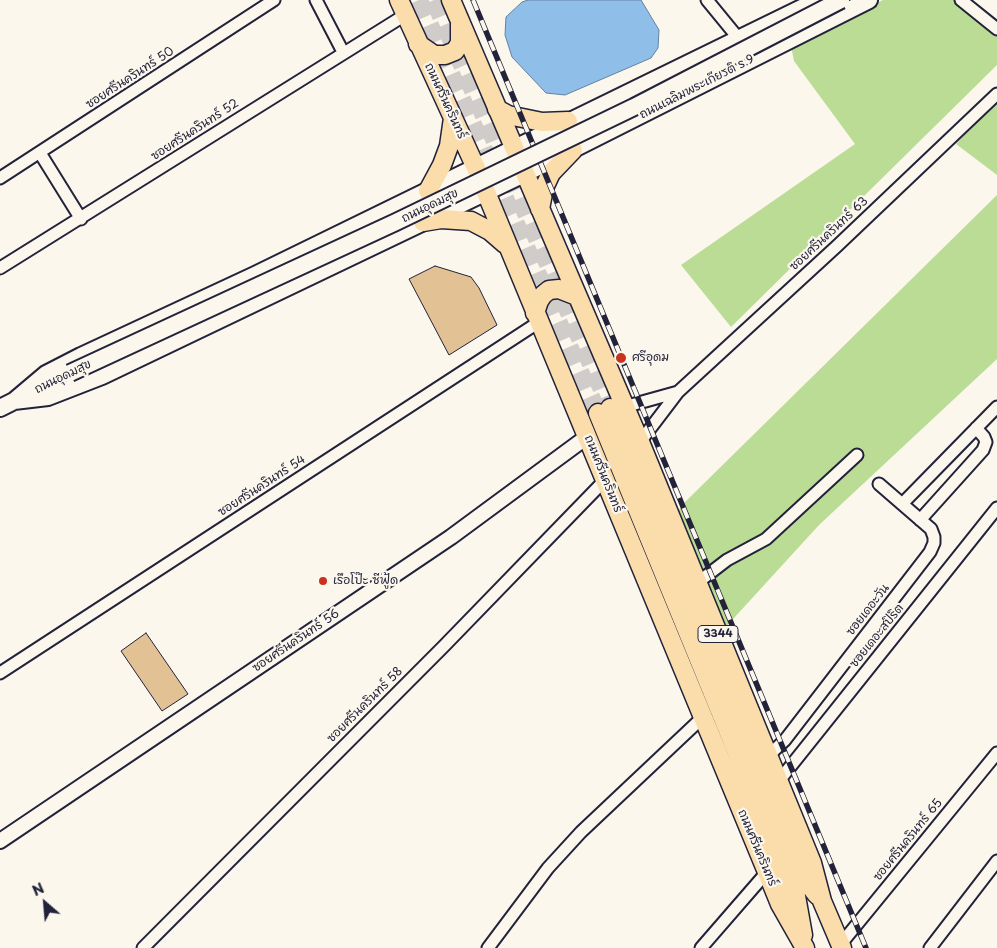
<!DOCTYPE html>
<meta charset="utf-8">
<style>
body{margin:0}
#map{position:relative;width:997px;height:948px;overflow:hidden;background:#fbf7ec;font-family:"Playpen Sans",sans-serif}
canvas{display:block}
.north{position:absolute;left:20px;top:878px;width:50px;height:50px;-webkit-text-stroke:4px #fbf7ec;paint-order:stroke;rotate:333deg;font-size:14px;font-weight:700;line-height:20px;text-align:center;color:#22223b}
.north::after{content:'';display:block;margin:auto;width:18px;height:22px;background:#22223b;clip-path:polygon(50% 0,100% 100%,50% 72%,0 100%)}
</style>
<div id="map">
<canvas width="997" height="948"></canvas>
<div class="north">N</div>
</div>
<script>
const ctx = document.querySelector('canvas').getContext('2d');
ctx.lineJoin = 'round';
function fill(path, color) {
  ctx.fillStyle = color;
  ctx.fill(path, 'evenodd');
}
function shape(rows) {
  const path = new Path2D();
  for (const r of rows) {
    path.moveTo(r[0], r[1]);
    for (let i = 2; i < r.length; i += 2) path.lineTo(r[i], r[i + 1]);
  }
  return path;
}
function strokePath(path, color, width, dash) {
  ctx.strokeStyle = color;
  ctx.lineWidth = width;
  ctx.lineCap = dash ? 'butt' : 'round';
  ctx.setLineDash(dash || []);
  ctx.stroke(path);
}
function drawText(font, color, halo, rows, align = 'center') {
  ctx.font = font + ' "Playpen Sans","Playpen Sans Thai",sans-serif';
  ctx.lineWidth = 4.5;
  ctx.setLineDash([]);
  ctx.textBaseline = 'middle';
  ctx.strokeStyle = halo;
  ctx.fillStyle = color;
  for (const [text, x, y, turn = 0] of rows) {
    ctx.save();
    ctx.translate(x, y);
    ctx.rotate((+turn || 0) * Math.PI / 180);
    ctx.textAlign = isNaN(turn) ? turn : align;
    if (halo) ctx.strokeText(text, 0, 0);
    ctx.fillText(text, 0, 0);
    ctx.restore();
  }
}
fill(shape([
 [883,0,957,0,997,31,997,65,731,327,681,265,855,144,802,72,794,61,791,46],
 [997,98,997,175,956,144],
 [997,195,997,359,819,525,723,630,678,511,683,504]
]), '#bbdc95');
const water = shape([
 [528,0,641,0,659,30,658,48,651,58,565,95,546,93,512,57,505,35,506,17,522,2,528,0]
]);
fill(water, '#8fbee9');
strokePath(water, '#6380a3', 1);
const building = shape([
 [435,266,471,277,479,288,497,325,449,355,409,279,435,266],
 [146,633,188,694,162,711,121,651,146,633]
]);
fill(building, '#e2c295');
strokePath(building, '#22223b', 1);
strokePath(shape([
 [419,0,598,413],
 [434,0,610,408]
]), '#d0ccc9', 18, [18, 9]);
const minor = shape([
 [316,0,343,52],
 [707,0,739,39],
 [961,0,997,29],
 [40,153,81,219],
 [0,178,274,0],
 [0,268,405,15],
 [624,407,678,392],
 [640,442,678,392,837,246,997,94],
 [902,504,997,407],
 [920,520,983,450,986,442,984,437,976,428],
 [697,583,727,560,766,539,857,455],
 [0,673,539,322],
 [768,756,785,740,930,552,934,543,934,537,931,529,879,484],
 [778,782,997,508],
 [840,945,997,753],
 [143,948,444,646,605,480],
 [488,948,548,868,581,832,703,717],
 [701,948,767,872],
 [930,948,997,861]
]);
const tertiary = shape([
 [0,841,451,537,588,436]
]);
const secondary = shape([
 [14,401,48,397,102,376,524,174,869,0],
 [14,401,46,374,81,356,255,275,818,0],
 [0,408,24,396]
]);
const primary = shape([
 [399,0,476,168,767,872,780,904,805,948],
 [451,0,640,442,812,863,822,901,842,948],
 [418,44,434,55,445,55,455,51,460,43,460,24],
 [497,109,508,115,542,122,568,121],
 [428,191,442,165,449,146,453,118],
 [540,209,544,188,551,173,573,150],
 [423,222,441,219,471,221,490,231,505,244],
 [535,313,539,301,543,295,549,290,559,289,577,296],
 [610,408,799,871,817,895],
 [598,413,796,896,803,935]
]);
strokePath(minor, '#22223b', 15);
strokePath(tertiary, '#22223b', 18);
strokePath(secondary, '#22223b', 20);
strokePath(primary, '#22223b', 21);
strokePath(minor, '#fbf7ec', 11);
strokePath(tertiary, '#fbf7ec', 14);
strokePath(secondary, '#fbf7ec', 16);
strokePath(primary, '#fbddab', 18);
const rail = shape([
 [473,0,866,948]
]);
strokePath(rail, '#22223b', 5.5);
strokePath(rail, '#fbf7ec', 4, [11]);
const secondaryBridge = shape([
 [70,373,396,222,634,107,841,0]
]);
strokePath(secondaryBridge, '#22223b', 20, []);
strokePath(secondaryBridge, '#fbf7ec', 16);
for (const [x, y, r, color] of [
 [621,358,6,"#c8321e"],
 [323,581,5,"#c8321e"]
]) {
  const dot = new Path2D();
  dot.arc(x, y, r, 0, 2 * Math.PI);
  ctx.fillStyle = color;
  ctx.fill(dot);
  strokePath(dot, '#fbf7ec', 2);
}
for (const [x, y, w] of [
 [718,634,40]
]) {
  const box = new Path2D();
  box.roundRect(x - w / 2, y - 8.5, w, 17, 4);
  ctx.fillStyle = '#fbf7ec';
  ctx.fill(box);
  strokePath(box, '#22223b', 1);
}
drawText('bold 11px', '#22223b', null, [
 ["3344",718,634]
]);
drawText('12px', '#22223b', '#fbf7ec', [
 ["ซอยศรีนครินทร์ 50",130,78,-33],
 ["ถนนเฉลิมพระเกียรติ ร.9",697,87,-27],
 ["ถนนศรีนครินทร์",445,101,65],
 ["ซอยศรีนครินทร์ 52",195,130,-33],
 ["ถนนอุดมสุข",430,206,-26],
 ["ซอยศรีนครินทร์ 63",829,234,-43],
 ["ถนนอุดมสุข",63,377,-26],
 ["ถนนศรีนครินทร์",603,474,68],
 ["ซอยศรีนครินทร์ 54",262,486,-33],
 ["ซอยเดอะวัน",868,610,-52],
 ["ซอยเดอะสปิริต",877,636,-51],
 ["ซอยศรีนครินทร์ 56",296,641,-34],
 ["ซอยศรีนครินทร์ 58",365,705,-45],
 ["ซอยศรีนครินทร์ 65",908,840,-51],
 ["ถนนศรีนครินทร์",757,848,67]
]);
drawText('12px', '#22223b', '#fbf7ec', [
 ["ศรีอุดม",632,358],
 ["เรือโป๊ะ ซีฟู้ด",333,581]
], 'left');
</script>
